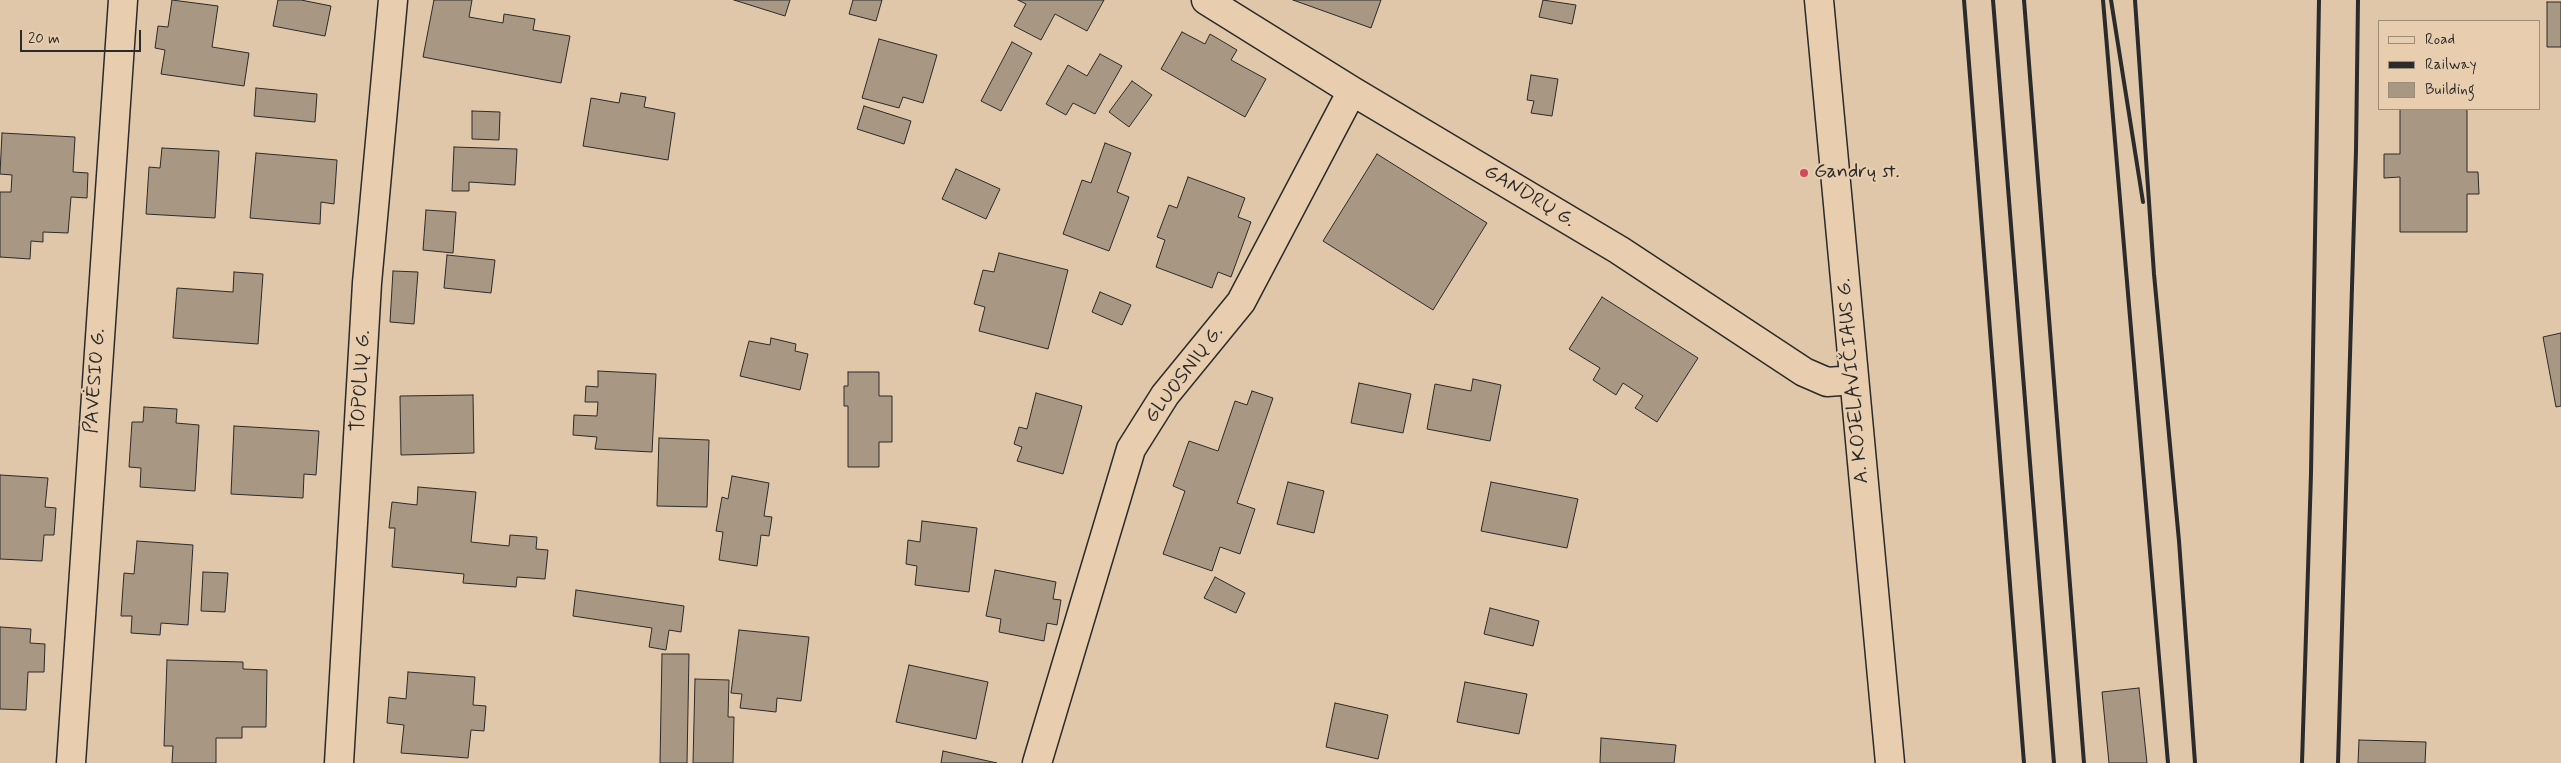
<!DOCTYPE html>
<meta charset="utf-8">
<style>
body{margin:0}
#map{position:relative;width:2561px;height:763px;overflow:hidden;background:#e0c7aa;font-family:Mynerve,sans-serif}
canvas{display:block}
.legend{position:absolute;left:2378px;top:20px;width:162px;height:90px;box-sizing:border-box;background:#e8cdaf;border:1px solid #9c8c7a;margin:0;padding:6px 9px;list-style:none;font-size:15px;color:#2b2b2b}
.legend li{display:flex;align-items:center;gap:10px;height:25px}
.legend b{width:25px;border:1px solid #9c8c7a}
.scale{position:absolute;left:20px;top:30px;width:121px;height:22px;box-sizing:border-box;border:2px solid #2b2b2b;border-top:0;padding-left:6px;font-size:15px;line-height:18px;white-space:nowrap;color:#2b2b2b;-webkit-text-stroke:4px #e8cdaf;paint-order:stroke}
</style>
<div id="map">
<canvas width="2561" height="763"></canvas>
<ul class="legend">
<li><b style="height:6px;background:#e8cdaf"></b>Road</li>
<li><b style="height:6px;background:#2b2b2b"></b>Railway</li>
<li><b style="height:14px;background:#a89783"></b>Building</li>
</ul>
<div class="scale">20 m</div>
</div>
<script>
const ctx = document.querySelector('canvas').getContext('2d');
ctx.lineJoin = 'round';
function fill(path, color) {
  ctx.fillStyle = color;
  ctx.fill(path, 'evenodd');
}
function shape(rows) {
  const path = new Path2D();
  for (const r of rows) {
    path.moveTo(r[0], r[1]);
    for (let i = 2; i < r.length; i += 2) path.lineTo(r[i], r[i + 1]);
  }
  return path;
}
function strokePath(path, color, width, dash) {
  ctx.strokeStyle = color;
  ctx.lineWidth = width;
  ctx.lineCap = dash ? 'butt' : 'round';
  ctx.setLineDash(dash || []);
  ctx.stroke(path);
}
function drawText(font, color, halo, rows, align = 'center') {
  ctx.font = font + ' Mynerve,sans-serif';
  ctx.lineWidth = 4.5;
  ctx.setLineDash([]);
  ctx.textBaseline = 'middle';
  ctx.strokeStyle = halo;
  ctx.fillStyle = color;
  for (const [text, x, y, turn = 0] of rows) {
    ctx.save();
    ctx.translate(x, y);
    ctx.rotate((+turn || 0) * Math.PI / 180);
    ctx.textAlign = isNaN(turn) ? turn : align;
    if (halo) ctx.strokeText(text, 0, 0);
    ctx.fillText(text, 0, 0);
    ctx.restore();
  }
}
const building = shape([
 [172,0,218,6,212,47,249,53,244,86,161,74,165,50,155,48,158,26,168,27,172,0],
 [278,0,301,0,331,6,325,36,273,26,278,0],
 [434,0,472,0,469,17,503,23,504,14,535,19,533,30,570,36,561,83,423,57,434,0],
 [734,0,790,0,785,16,734,0],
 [853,0,882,0,876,21,849,14,853,0],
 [1018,0,1104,0,1087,31,1055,14,1041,40,1014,26,1026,4,1018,0],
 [1293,0,1381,0,1371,28,1293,0],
 [1543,0,1576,5,1572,24,1539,17,1543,0],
 [2547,2,2561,2,2561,47,2547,47,2547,2],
 [1182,32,1205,44,1210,34,1237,50,1231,60,1266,79,1245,117,1161,69,1182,32],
 [879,39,937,55,923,103,903,97,899,108,862,98,879,39],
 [1012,42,1032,53,1001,111,981,101,1012,42],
 [1100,54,1122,66,1095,114,1073,103,1066,115,1046,104,1068,65,1087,76,1100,54],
 [1531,75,1558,79,1552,116,1531,113,1534,101,1527,100,1531,75],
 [1132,81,1152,95,1129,127,1109,112,1132,81],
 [256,88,317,94,315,122,254,116,256,88],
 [621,93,646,97,644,107,675,113,668,160,583,146,591,98,619,103,621,93],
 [864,106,911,121,904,144,857,129,864,106],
 [2400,109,2467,109,2467,172,2478,172,2479,194,2467,194,2467,232,2400,232,2400,177,2384,178,2384,154,2400,154,2400,109],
 [472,111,500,112,499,140,472,139,472,111],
 [2,133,75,137,73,172,88,173,87,198,71,197,68,233,43,232,43,242,31,241,30,259,0,257,0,192,11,192,12,175,0,174,2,133],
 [1105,143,1131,153,1117,192,1129,197,1109,251,1063,234,1082,180,1091,183,1105,143],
 [454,147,517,149,515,185,469,182,469,191,452,191,454,147],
 [162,148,219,151,215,218,146,214,149,167,160,168,162,148],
 [256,153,337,160,334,204,321,202,320,224,250,218,256,153],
 [1377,154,1487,223,1433,310,1323,241,1377,154],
 [956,169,1000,189,986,219,942,199,956,169],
 [1188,177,1245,198,1238,217,1251,222,1231,277,1218,272,1212,288,1156,267,1165,240,1157,237,1169,205,1177,208,1188,177],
 [426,210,456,212,453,253,423,250,426,210],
 [999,253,1068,270,1048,349,979,331,985,307,974,304,983,270,994,272,999,253],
 [447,255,495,260,491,293,444,288,447,255],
 [393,271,418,272,414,324,390,322,393,271],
 [234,272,263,274,258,344,173,338,177,288,233,292,234,272],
 [1100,292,1131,305,1122,325,1092,312,1100,292],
 [1602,297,1698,358,1657,422,1635,408,1643,396,1623,383,1616,395,1593,380,1600,368,1569,349,1602,297],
 [2561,333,2561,406,2556,407,2543,337,2561,333],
 [771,338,796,344,795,351,808,354,800,390,740,376,749,341,770,345,771,338],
 [598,371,656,374,652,452,595,449,597,437,573,435,574,415,597,416,598,402,585,402,586,386,598,387,598,371],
 [848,372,879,372,879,396,892,396,892,442,879,442,879,467,848,467,848,406,844,406,844,386,848,386,848,372],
 [1473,379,1501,385,1490,441,1427,429,1435,384,1471,391,1473,379],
 [1359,383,1411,394,1403,433,1351,423,1359,383],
 [1252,391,1273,398,1237,503,1255,509,1240,554,1220,547,1212,571,1163,554,1185,491,1173,486,1189,441,1218,451,1235,401,1247,405,1252,391],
 [1036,393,1082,406,1063,474,1017,461,1022,447,1014,444,1019,427,1027,429,1036,393],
 [473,395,474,453,401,455,400,396,473,395],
 [144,407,177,409,176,423,199,425,195,491,140,487,141,468,129,467,132,422,143,422,144,407],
 [234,426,319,431,316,475,304,474,303,498,231,494,234,426],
 [659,438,709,440,707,507,657,506,659,438],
 [0,475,48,478,45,507,56,508,54,535,44,535,42,561,0,559,0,475],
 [732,476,769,483,764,516,772,517,769,536,761,535,757,566,719,560,723,532,716,531,722,497,728,499,732,476],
 [1288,482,1324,491,1314,533,1277,524,1288,482],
 [1491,482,1578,499,1567,548,1481,531,1491,482],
 [418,487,476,492,471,542,509,546,510,535,537,537,536,549,548,550,545,579,517,577,516,587,463,583,464,574,392,567,395,528,389,528,392,502,417,505,418,487],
 [922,521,977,528,969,592,915,585,917,566,906,564,908,540,920,542,922,521],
 [137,541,193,545,188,625,161,623,160,635,131,633,132,616,121,616,124,573,134,574,137,541],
 [995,570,1056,582,1053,599,1061,600,1057,625,1047,623,1044,641,999,632,1001,619,986,616,995,570],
 [203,572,228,573,225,612,201,611,203,572],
 [1215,577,1245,593,1236,613,1204,598,1215,577],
 [576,590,684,606,681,632,669,630,666,650,649,647,652,628,573,616,576,590],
 [1490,608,1539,621,1533,646,1484,634,1490,608],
 [0,627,31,629,30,643,45,644,44,672,28,672,26,710,0,709,0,627],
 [739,630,809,637,801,701,777,698,776,712,740,708,742,694,731,693,739,630],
 [662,654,689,654,687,763,660,763,662,654],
 [167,660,243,662,243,669,267,670,266,727,242,727,242,738,216,738,216,763,172,763,173,746,164,746,167,660],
 [909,665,988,682,976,739,896,722,909,665],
 [408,672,475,677,473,705,486,706,484,731,471,730,468,758,401,753,404,725,387,723,389,697,406,699,408,672],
 [695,679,729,680,728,717,734,717,733,763,693,763,695,679],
 [1465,682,1527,694,1519,734,1457,722,1465,682],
 [2139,688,2147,763,2109,763,2102,692,2139,688],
 [1335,703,1388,715,1378,759,1326,747,1335,703],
 [1601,738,1676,745,1674,763,1600,763,1601,738],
 [2359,740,2426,742,2425,763,2358,763,2359,740],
 [943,751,997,763,941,763,943,751]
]);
fill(building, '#a89783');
strokePath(building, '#2b2b2b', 1);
const street = shape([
 [1206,0,1352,91,1619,250,1804,372,1827,382,1854,380],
 [1819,0,1890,763],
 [71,763,123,0],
 [339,763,367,283,393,0],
 [1037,763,1131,449,1165,395,1241,302,1352,91]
]);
strokePath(street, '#2b2b2b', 31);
strokePath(street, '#e8cdaf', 28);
strokePath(shape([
 [1964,0,2024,763],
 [1993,0,2054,763],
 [2024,0,2084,763],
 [2103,0,2168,763],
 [2111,0,2143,202],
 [2135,0,2154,274,2179,541,2195,763],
 [2302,763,2311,473,2319,0],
 [2338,763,2356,151,2358,0]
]), '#2b2b2b', 4);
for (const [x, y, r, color] of [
 [1804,173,5,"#d1495b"]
]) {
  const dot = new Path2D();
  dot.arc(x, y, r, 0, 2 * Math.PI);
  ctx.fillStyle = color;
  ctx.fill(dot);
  strokePath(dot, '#e8cdaf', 2);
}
drawText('20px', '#2b2b2b', '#e8cdaf', [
 ["Gandrų st.",1814,173]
], 'left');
drawText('20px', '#2b2b2b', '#e8cdaf', [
 ["GANDRŲ G.",1529,197,31],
 ["GLUOSNIŲ G.",1185,375,-53],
 ["PAVĖSIO G.",96,381,-86],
 ["TOPOLIŲ G.",362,381,-87],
 ["A. KOJELAVIČIAUS G.",1854,381,-95]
]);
</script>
